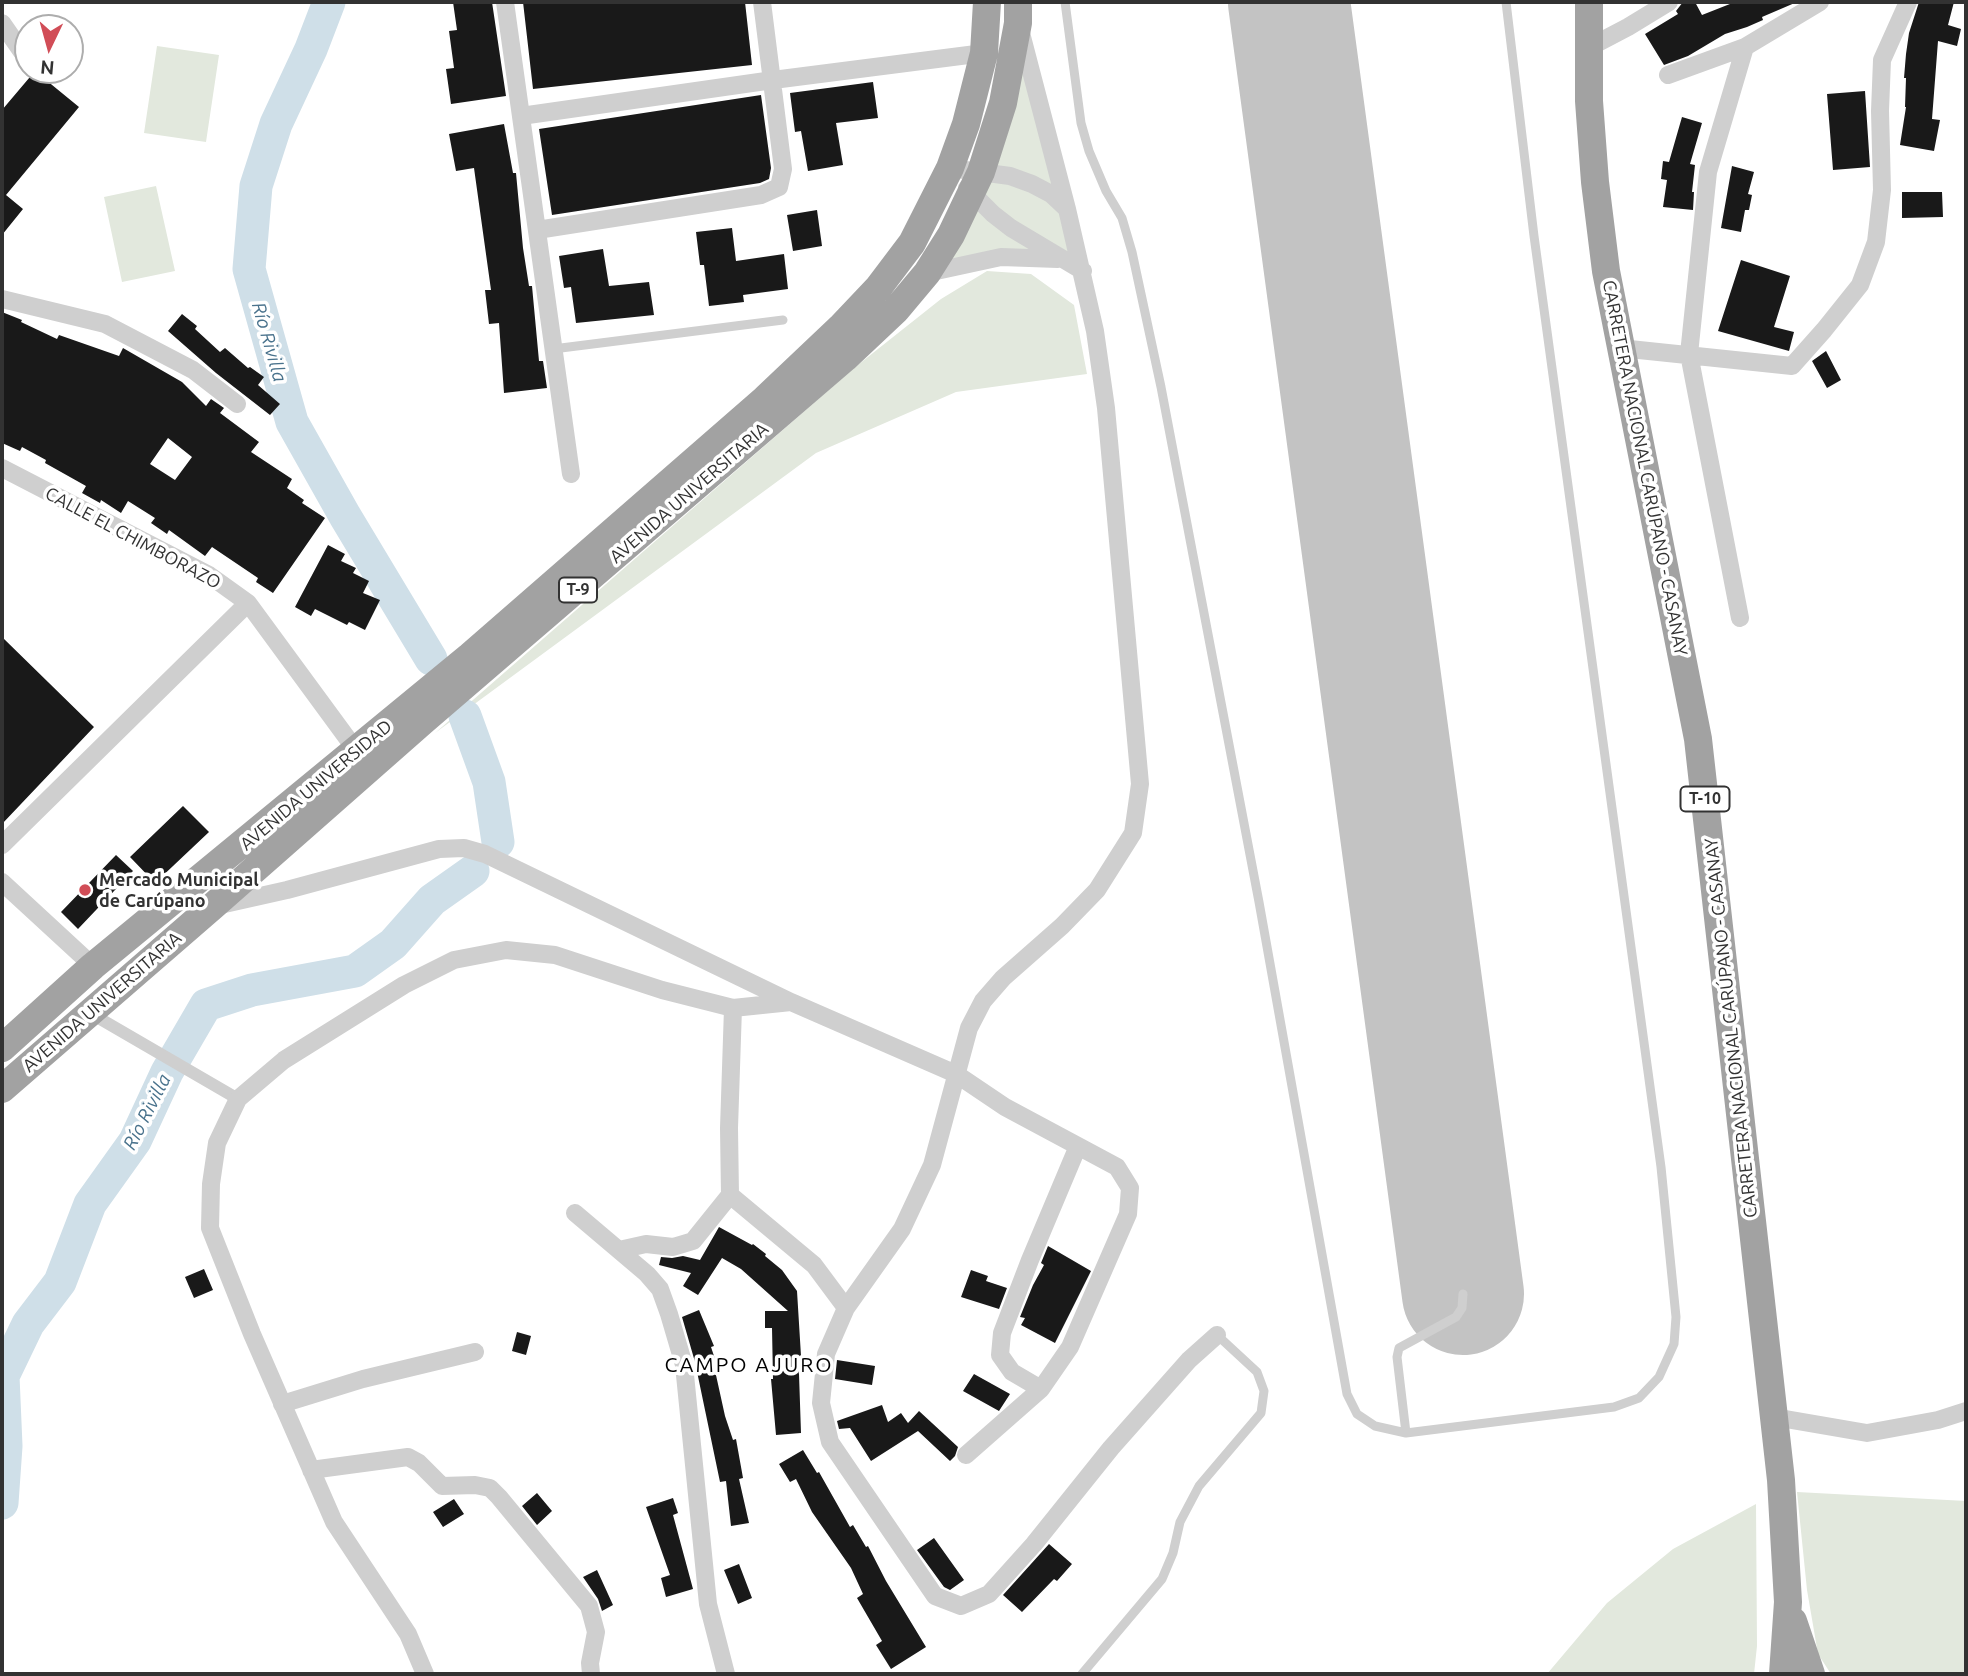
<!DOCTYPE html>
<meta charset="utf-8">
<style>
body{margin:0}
#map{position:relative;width:1968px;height:1676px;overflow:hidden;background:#fff;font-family:Ubuntu,sans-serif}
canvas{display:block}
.frame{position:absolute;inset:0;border:4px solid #323232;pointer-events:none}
.north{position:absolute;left:14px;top:14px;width:70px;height:70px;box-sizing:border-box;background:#fff;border:2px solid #adadad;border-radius:50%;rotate:185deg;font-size:19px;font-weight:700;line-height:28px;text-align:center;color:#323232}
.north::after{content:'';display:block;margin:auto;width:24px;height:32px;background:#d14d57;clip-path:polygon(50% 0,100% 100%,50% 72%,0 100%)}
</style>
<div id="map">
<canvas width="1968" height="1676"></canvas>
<div class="frame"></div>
<div class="north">N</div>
</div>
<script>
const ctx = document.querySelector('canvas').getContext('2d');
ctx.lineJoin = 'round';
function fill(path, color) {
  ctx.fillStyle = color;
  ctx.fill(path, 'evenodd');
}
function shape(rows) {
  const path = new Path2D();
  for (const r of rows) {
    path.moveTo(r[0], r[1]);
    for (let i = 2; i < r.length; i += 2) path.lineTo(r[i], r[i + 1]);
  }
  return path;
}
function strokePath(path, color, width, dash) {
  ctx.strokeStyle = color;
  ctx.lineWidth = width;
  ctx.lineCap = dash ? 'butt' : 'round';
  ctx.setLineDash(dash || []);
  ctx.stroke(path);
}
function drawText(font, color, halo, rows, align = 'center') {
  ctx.font = font + ' Ubuntu,sans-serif';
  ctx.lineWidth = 7;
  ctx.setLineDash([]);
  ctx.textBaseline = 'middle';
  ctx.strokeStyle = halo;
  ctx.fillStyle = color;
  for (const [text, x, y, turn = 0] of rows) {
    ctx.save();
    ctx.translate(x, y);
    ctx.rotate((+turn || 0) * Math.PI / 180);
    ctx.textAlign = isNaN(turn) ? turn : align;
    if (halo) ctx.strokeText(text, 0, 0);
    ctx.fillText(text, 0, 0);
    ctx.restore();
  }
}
fill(shape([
 [1018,23,1083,271,1065,259,927,273,951,235],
 [157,46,219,55,206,142,144,133],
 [156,186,175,271,122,282,104,197],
 [987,271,1031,274,1074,305,1087,374,956,392,816,453,435,733,854,368,941,299],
 [1797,1492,1966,1501,1966,1674,1831,1674,1818,1654,1807,1590],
 [1756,1504,1757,1646,1754,1674,1547,1674,1607,1603,1673,1549]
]), '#e2e8dd');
strokePath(shape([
 [329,2,311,49,276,124,256,186,249,269,292,422,345,516,431,659],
 [465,716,489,782,498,842],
 [2,1503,6,1446,3,1376,28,1324,60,1282,90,1204,135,1141,167,1072,206,1005,252,990,355,971,393,944,432,900,473,871]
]), '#cfdfe8', 33);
strokePath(shape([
 [1289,2,1463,1294]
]), '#c3c3c3', 122);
fill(shape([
 [453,2,492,2,506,96,451,104,446,69,454,68,449,31,457,30],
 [523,2,745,2,752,65,533,89],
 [1683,2,1695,2,1702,15,1735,2,1797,2,1762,17,1763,20,1747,27,1725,34,1688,56,1664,65,1645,34,1678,14,1676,11],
 [1919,2,1954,2,1948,25,1961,29,1957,46,1938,41,1932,119,1940,120,1934,151,1900,145,1906,107,1905,107,1906,78,1904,78,1906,54,1909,33],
 [35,71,79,107,6,195,23,209,2,235,2,110],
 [873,82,878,118,836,123,843,165,808,171,801,131,795,132,790,93],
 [1865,91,1870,167,1833,170,1827,94],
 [761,95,771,168,769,179,760,183,552,215,539,129],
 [1682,117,1702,123,1690,164,1695,165,1692,192,1694,192,1693,210,1663,207,1667,180,1661,179,1663,161,1669,162],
 [504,124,513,173,516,173,523,248,529,286,532,286,539,361,543,361,547,388,504,393,499,323,489,324,485,290,491,290,474,168,456,171,449,134],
 [1732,166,1754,172,1748,194,1752,195,1749,210,1745,210,1741,232,1721,228],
 [1902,192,1942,192,1943,217,1902,218],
 [817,210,822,246,793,251,787,215],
 [732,228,736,261,784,254,788,289,743,295,744,302,709,306,704,265,700,265,696,232],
 [603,249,609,286,649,282,654,315,576,323,571,287,564,288,559,256],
 [1741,260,1790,276,1774,327,1794,332,1789,351,1718,331],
 [2,312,22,320,21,322,57,339,59,335,119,356,123,348,182,382,206,406,211,399,224,408,220,413,259,442,251,452,292,479,287,488,304,500,302,503,325,518,273,593,256,582,258,578,212,547,205,556,169,530,167,534,151,523,155,518,128,501,121,513,101,500,100,503,82,493,86,486,45,463,46,460,22,447,20,451,2,443],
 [168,438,192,457,175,480,150,464],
 [182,314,197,326,195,329,220,352,225,348,248,368,250,367,264,377,258,385,280,404,270,415,216,373,168,331],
 [1826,351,1841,380,1827,388,1812,361],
 [328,545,345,554,341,561,356,568,353,573,369,581,363,593,380,600,365,630,349,622,347,625,315,609,311,616,295,607],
 [2,637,94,727,2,824],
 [183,806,209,832,155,883,130,857],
 [116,855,133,871,78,929,61,912],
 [719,1227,752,1245,753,1244,766,1254,765,1256,782,1270,797,1291,801,1356,799,1374,801,1433,776,1435,771,1379,773,1379,772,1328,765,1328,765,1311,788,1311,741,1269,722,1258,698,1295,683,1286,691,1273,659,1265,661,1257,672,1258,683,1256,700,1260],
 [1048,1246,1091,1271,1055,1343,1021,1325,1025,1318,1020,1317,1033,1285,1044,1265,1041,1263],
 [204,1269,213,1290,194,1298,185,1277],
 [971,1270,988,1276,986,1281,1007,1288,999,1309,961,1297],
 [699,1310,714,1346,711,1347,717,1365,714,1366,725,1416,733,1440,736,1439,743,1478,739,1479,749,1523,731,1526,726,1481,720,1482,695,1362,682,1317],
 [517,1332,531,1336,526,1355,512,1351],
 [837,1360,875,1366,872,1385,835,1379],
 [974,1374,1010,1394,999,1411,963,1391],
 [882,1405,888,1422,901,1413,908,1423,919,1411,958,1447,955,1456,950,1461,918,1431,871,1461,850,1428,839,1429,837,1421],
 [803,1450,817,1473,819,1472,850,1527,853,1525,866,1547,868,1546,886,1581,926,1647,891,1669,876,1645,882,1641,857,1598,863,1594,851,1568,812,1512,796,1479,790,1482,779,1464],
 [537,1493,552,1511,537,1525,522,1506],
 [673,1498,678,1513,673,1515,693,1589,666,1597,661,1578,670,1575,646,1507],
 [454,1499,464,1514,443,1527,433,1512],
 [934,1538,964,1580,950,1590,944,1587,917,1550],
 [1049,1544,1072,1564,1057,1581,1054,1579,1022,1612,1003,1595],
 [739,1564,752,1598,738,1604,724,1570],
 [597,1570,613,1605,602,1611,598,1599,583,1577]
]), '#191919');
strokePath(shape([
 [1065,2,1081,123,1089,151,1106,191,1122,218,1132,252,1161,387,1259,902,1347,1394,1357,1414,1375,1426,1406,1433,1614,1407,1639,1398,1659,1377,1674,1344,1676,1317,1661,1167,1534,236,1506,2],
 [553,349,783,320],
 [1406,1433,1397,1357,1399,1348,1456,1317,1462,1308,1463,1294],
 [1082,1674,1162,1579,1173,1553,1180,1522,1199,1486,1261,1413,1264,1391,1257,1372,1217,1335]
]), '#cfcfcf', 9);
strokePath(shape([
 [90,1013,238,1099]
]), '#cfcfcf', 12);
strokePath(shape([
 [505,2,571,474],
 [2,23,27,59],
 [1021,33,1067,209],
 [1588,48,1628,27,1669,2],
 [1668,75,1745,47,1820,2],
 [521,116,773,80,984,53],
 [950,168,1010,176,1032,184,1051,194,1067,209,1095,331,1106,408,1140,784,1133,833,1097,890,1062,926,1003,978,983,1001,969,1028,932,1165,902,1229,846,1308,826,1354,821,1403,830,1442,935,1596,961,1606,989,1594,1034,1544,1111,1448,1189,1360,1217,1335],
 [967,188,993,214,1011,228,1083,271],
 [537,230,761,195,779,187,783,169,762,2],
 [927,273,1001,257,1058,259],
 [2,299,105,324,193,370,237,404],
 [1620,348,1792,366,1824,330,1860,285,1876,242,1882,190,1880,111,1882,60,1908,2],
 [2,468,209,575,248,603,361,757],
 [1740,618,1689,354,1708,172,1745,47],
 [2,845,248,603],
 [2,882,93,966],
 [220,905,287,890,439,849,464,848,485,854,791,1002],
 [730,1195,814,1265,846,1308],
 [575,1213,647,1274,660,1289,669,1314,684,1365,708,1604,726,1674],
 [619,1250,646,1244,673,1247,693,1241,730,1195,729,1128,733,1008],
 [1041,1389,1012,1372,1000,1355,1002,1333,1030,1260,1078,1146],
 [282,1404,363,1379,475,1352],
 [1774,1417,1867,1433,1938,1420,1966,1411],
 [311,1470,408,1457,419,1463,442,1486,475,1485,490,1488,499,1497,589,1606,596,1632,590,1663,591,1674],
 [425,1674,408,1634,334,1522,252,1334,210,1228,211,1184,217,1143,238,1099,284,1060,404,985,454,960,506,950,555,955,662,990,733,1008,791,1002,956,1074,1005,1107,1117,1167,1130,1188,1128,1214,1070,1347,1041,1389,966,1455]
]), '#cfcfcf', 18);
strokePath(shape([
 [1589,2,1589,101,1595,182,1606,271,1698,739,1781,1480,1788,1602,1783,1674],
 [2,1048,93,966,470,656,765,399,842,326,878,288,912,243,950,168,966,124,984,53,987,2],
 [2,1089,213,906,423,721,845,358,896,310,927,273,951,235,981,172,1003,103,1018,23,1018,2],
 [1793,1621,1811,1674]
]), '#a2a2a2', 28);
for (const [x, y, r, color] of [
 [85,890,7,"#d14d57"]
]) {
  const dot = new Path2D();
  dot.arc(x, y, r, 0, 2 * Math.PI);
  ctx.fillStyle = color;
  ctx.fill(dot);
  strokePath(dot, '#fff', 2.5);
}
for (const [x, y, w] of [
 [578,590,38],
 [1705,799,49]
]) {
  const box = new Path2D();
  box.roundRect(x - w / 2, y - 12.5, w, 25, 5);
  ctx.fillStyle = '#fff';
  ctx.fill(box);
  strokePath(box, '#323232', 2);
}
drawText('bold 16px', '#323232', null, [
 ["T-9",578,590],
 ["T-10",1705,799]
]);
drawText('18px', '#323232', '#fff', [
 ["CARRETERA NACIONAL CARÚPANO - CASANAY",1645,468,79],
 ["AVENIDA UNIVERSITARIA",689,493,-41],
 ["CALLE EL CHIMBORAZO",133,538,28],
 ["AVENIDA UNIVERSIDAD",316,785,-40],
 ["AVENIDA UNIVERSITARIA",102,1002,-41],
 ["CARRETERA NACIONAL CARÚPANO - CASANAY",1731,1028,-96]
]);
drawText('bold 18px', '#323232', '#fff', [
 ["Mercado Municipal",99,880],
 ["de Carúpano",99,901]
], 'left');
drawText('italic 19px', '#49728c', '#fff', [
 ["Río Rivilla",269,342,74],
 ["Río Rivilla",147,1112,-63]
]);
ctx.letterSpacing = '2px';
drawText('21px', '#000', '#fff', [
 ["CAMPO AJURO",749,1365]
]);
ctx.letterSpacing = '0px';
</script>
